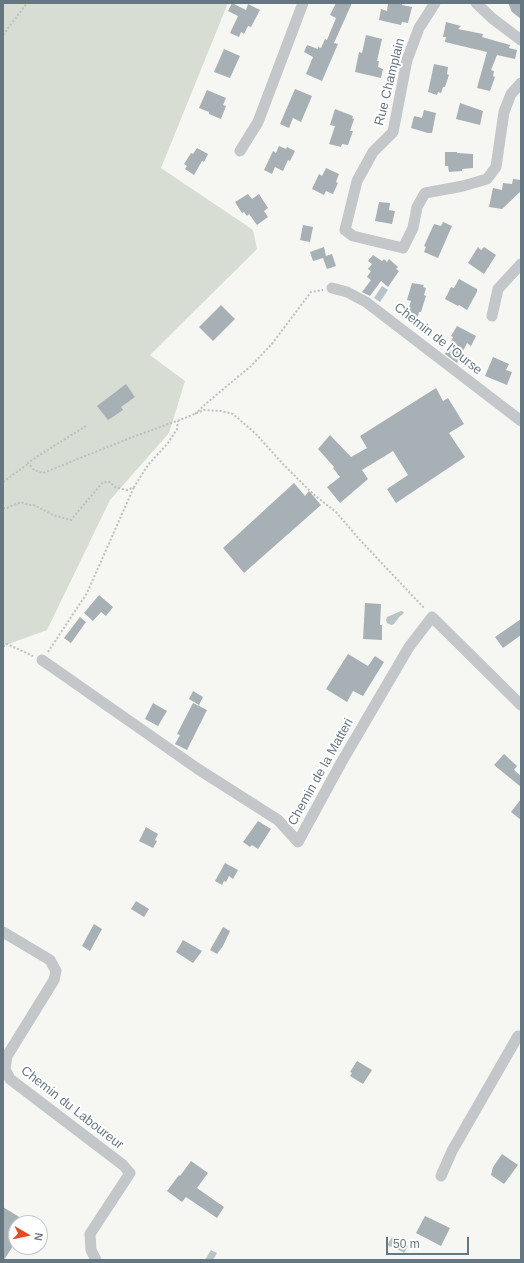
<!DOCTYPE html>
<style>
body{margin:0}
#map{position:relative;width:524px;height:1263px;overflow:hidden;background:#f6f6f2;font-family:Arial,sans-serif}
canvas{display:block}
.frame{position:absolute;inset:0;border:4px solid #657783;pointer-events:none}
.north{position:absolute;left:8px;top:1215px;width:40px;height:40px;box-sizing:border-box;background:#fff;border:1px solid #c1c9cd;border-radius:50%;rotate:99deg;font-size:11px;font-weight:700;line-height:16px;text-align:center;color:#657783}
.north::after{content:'';display:block;margin:auto;width:14px;height:18px;background:#e34a25;clip-path:polygon(50% 0,100% 100%,50% 72%,0 100%)}
.scale{position:absolute;left:386px;top:1237px;width:83px;height:18px;box-sizing:border-box;border:2px solid #657783;border-top:0;padding-left:5px;font-size:12px;line-height:14px;white-space:nowrap;color:#657783;-webkit-text-stroke:3px #fff;paint-order:stroke}
</style>
<div id="map">
<canvas width="524" height="1263"></canvas>
<div class="frame"></div>
<div class="north">N</div>
<div class="scale">50 m</div>
</div>
<script>
const ctx = document.querySelector('canvas').getContext('2d');
ctx.lineJoin = 'round';
function fill(path, color) {
  ctx.fillStyle = color;
  ctx.fill(path, 'evenodd');
}
function shape(rows) {
  const path = new Path2D();
  for (const r of rows) {
    path.moveTo(r[0], r[1]);
    for (let i = 2; i < r.length; i += 2) path.lineTo(r[i], r[i + 1]);
  }
  return path;
}
function strokePath(path, color, width, dash) {
  ctx.strokeStyle = color;
  ctx.lineWidth = width;
  ctx.lineCap = dash ? 'butt' : 'round';
  ctx.setLineDash(dash || []);
  ctx.stroke(path);
}
function drawText(font, color, halo, rows, align = 'center') {
  ctx.font = font + ' Arial,sans-serif';
  ctx.lineWidth = 4;
  ctx.setLineDash([]);
  ctx.textBaseline = 'middle';
  ctx.strokeStyle = halo;
  ctx.fillStyle = color;
  for (const [text, x, y, turn = 0] of rows) {
    ctx.save();
    ctx.translate(x, y);
    ctx.rotate((+turn || 0) * Math.PI / 180);
    ctx.textAlign = isNaN(turn) ? turn : align;
    if (halo) ctx.strokeText(text, 0, 0);
    ctx.fillText(text, 0, 0);
    ctx.restore();
  }
}
fill(shape([
 [3,3,228,3,161,168,253,230,257,249,150,355,185,381,169,433,110,500,47,630,3,646]
]), '#d7ddd3');
fill(shape([
 [382,286,388,290,380,302,374,298],
 [401,611,404,612,403,614,400,616,394,624,391,625,387,623,386,620,387,617],
 [392,1237,408,1246,404,1253,392,1246,391,1247,387,1245],
 [211,1250,217,1253,213,1260,205,1260]
]), '#b8c4c8');
fill(shape([
 [232,3,246,10,248,4,260,10,251,27,248,26,244,34,241,32,239,37,230,33,238,16,228,11],
 [336,3,352,3,334,43,338,44,322,81,306,74,313,57,304,52,307,45,318,49,318,47,321,48,325,39,327,40,336,18,330,15],
 [388,3,402,3,402,5,412,7,408,23,402,22,401,25,379,20,381,9,387,11],
 [508,3,521,3,521,19,512,12],
 [446,22,461,26,458,29,483,34,482,37,510,45,509,48,517,50,515,59,497,55,491,70,494,71,493,76,495,77,490,91,477,88,487,52,445,42,446,37,443,37],
 [366,35,382,39,377,61,379,61,378,67,383,69,381,78,355,72,359,52,362,53],
 [224,49,240,56,230,78,214,72],
 [434,64,448,67,447,74,449,75,445,87,443,87,441,93,438,92,437,95,428,92],
 [295,89,312,96,301,122,293,118,289,128,280,124],
 [207,90,226,98,223,105,226,106,221,119,209,114,209,112,199,108],
 [460,103,483,111,480,125,456,119],
 [335,109,353,116,352,118,354,119,350,131,353,131,348,145,342,144,341,147,329,144,335,126,330,125],
 [424,110,436,113,432,133,428,133,411,128,414,116,422,118],
 [279,146,286,149,287,147,295,151,290,161,288,160,283,171,275,167,272,174,264,170,273,151,276,153],
 [197,148,208,154,204,162,202,161,194,175,185,169,187,166,184,164,191,153,193,154],
 [445,152,457,152,457,153,473,154,473,168,462,169,462,171,449,172,448,166,445,166],
 [326,168,339,174,336,182,338,183,333,194,326,191,324,195,312,189,319,174,322,176],
 [513,179,521,180,521,191,502,209,489,207,493,188,502,190,503,183,512,184],
 [248,194,252,199,259,194,268,208,264,211,268,217,257,225,249,214,247,216,244,212,242,213,235,202],
 [379,202,390,203,389,210,395,211,392,224,375,221],
 [443,222,452,226,438,258,424,252,426,247,424,246,434,224,441,226],
 [303,225,313,227,310,242,300,240],
 [324,247,326,256,332,254,336,266,327,269,323,258,313,261,310,252],
 [478,247,481,250,484,247,496,255,484,274,468,263],
 [373,255,382,261,384,259,387,262,389,259,398,267,396,269,399,271,388,287,381,281,370,296,362,292,371,280,367,277,371,271,368,269,372,264,368,261],
 [459,279,477,289,477,292,467,310,459,305,458,306,445,299,451,287,454,288],
 [412,283,424,285,423,287,426,288,424,295,426,296,421,312,419,312,417,320,406,317,411,301,407,300],
 [221,305,235,319,213,341,199,327],
 [457,326,476,336,471,346,467,343,457,363,445,354,453,337,451,336],
 [493,357,509,364,506,370,512,372,507,385,485,376],
 [126,384,135,397,121,407,123,410,108,420,97,406],
 [436,388,443,401,448,398,464,424,449,433,465,457,396,503,387,489,408,475,393,451,362,470,368,479,340,503,327,487,340,477,333,468,334,467,318,449,330,435,351,457,367,448,360,436],
 [294,483,305,496,309,491,321,505,244,573,223,548],
 [99,595,113,607,106,616,101,612,93,621,84,613],
 [365,603,381,604,380,625,382,625,382,640,363,639],
 [80,617,86,622,71,643,64,638],
 [521,619,521,635,503,648,495,637],
 [348,654,368,666,375,656,384,662,363,696,353,691,347,702,326,689],
 [193,691,203,697,199,705,189,699],
 [153,703,167,711,158,726,145,719],
 [193,703,207,710,187,750,175,744,180,735,177,734],
 [504,754,517,766,514,770,521,776,521,787,494,765],
 [521,799,521,820,511,812],
 [258,821,271,829,258,849,252,845,250,847,243,842],
 [146,827,158,834,155,840,157,841,153,848,139,841],
 [225,863,238,870,233,879,229,876,226,882,224,881,222,885,215,881],
 [136,901,149,909,144,917,131,909],
 [94,924,102,929,90,951,82,946],
 [223,927,230,931,223,946,217,954,210,950],
 [183,940,202,951,193,963,176,952],
 [357,1061,372,1070,363,1084,350,1076,352,1073,350,1072],
 [502,1154,518,1165,504,1184,491,1175,493,1167],
 [191,1161,208,1173,197,1188,224,1207,217,1218,186,1197,182,1202,167,1191,179,1175,180,1176],
 [3,1207,29,1223,16,1223,16,1241,4,1260,3,1260],
 [425,1216,450,1228,441,1246,416,1233]
]), '#a7b0b5');
strokePath(shape([
 [3,35,27,3],
 [195,414,209,401,251,366,271,345,311,292,323,290],
 [86,426,41,454,28,463,34,470,43,473,130,438,185,418,204,410,221,411,233,414,255,433,283,464,313,494,336,512,360,540,425,609],
 [3,482,28,464],
 [3,508,7,508,21,502,28,505,34,505,53,515,71,520,103,482,110,482,115,487,127,490,134,487,148,465,168,443,177,429,178,421],
 [3,647,7,644,33,656],
 [48,652,87,593,134,487]
]), '#bdbfc1', 2, [2, 2]);
strokePath(shape([
 [435,3,419,28,407,60,393,132,373,152,357,181,345,230,353,236,403,248,413,228,417,207,425,193,463,186,487,179,496,167,504,112,511,94,521,83],
 [476,3,493,19,521,40],
 [240,151,258,122,303,3],
 [332,288,347,292,366,302,521,421],
 [492,316,498,289,521,264],
 [42,660,198,769,278,820,298,842,341,763,409,647,432,617,521,705],
 [3,932,50,960,56,971,54,980,7,1056,5,1069,10,1079,123,1165,130,1173,90,1234,91,1250,96,1260],
 [441,1176,452,1151,518,1036,521,1037]
]), '#c3c7ca', 11);
drawText('13px', '#657783', '#fff', [
 ["Rue Champlain",390,82,-76],
 ["Chemin de l'Ourse",438,339,38],
 ["Chemin de la Matteri",321,772,-61],
 ["Chemin du Laboureur",72,1108,38]
]);
</script>
